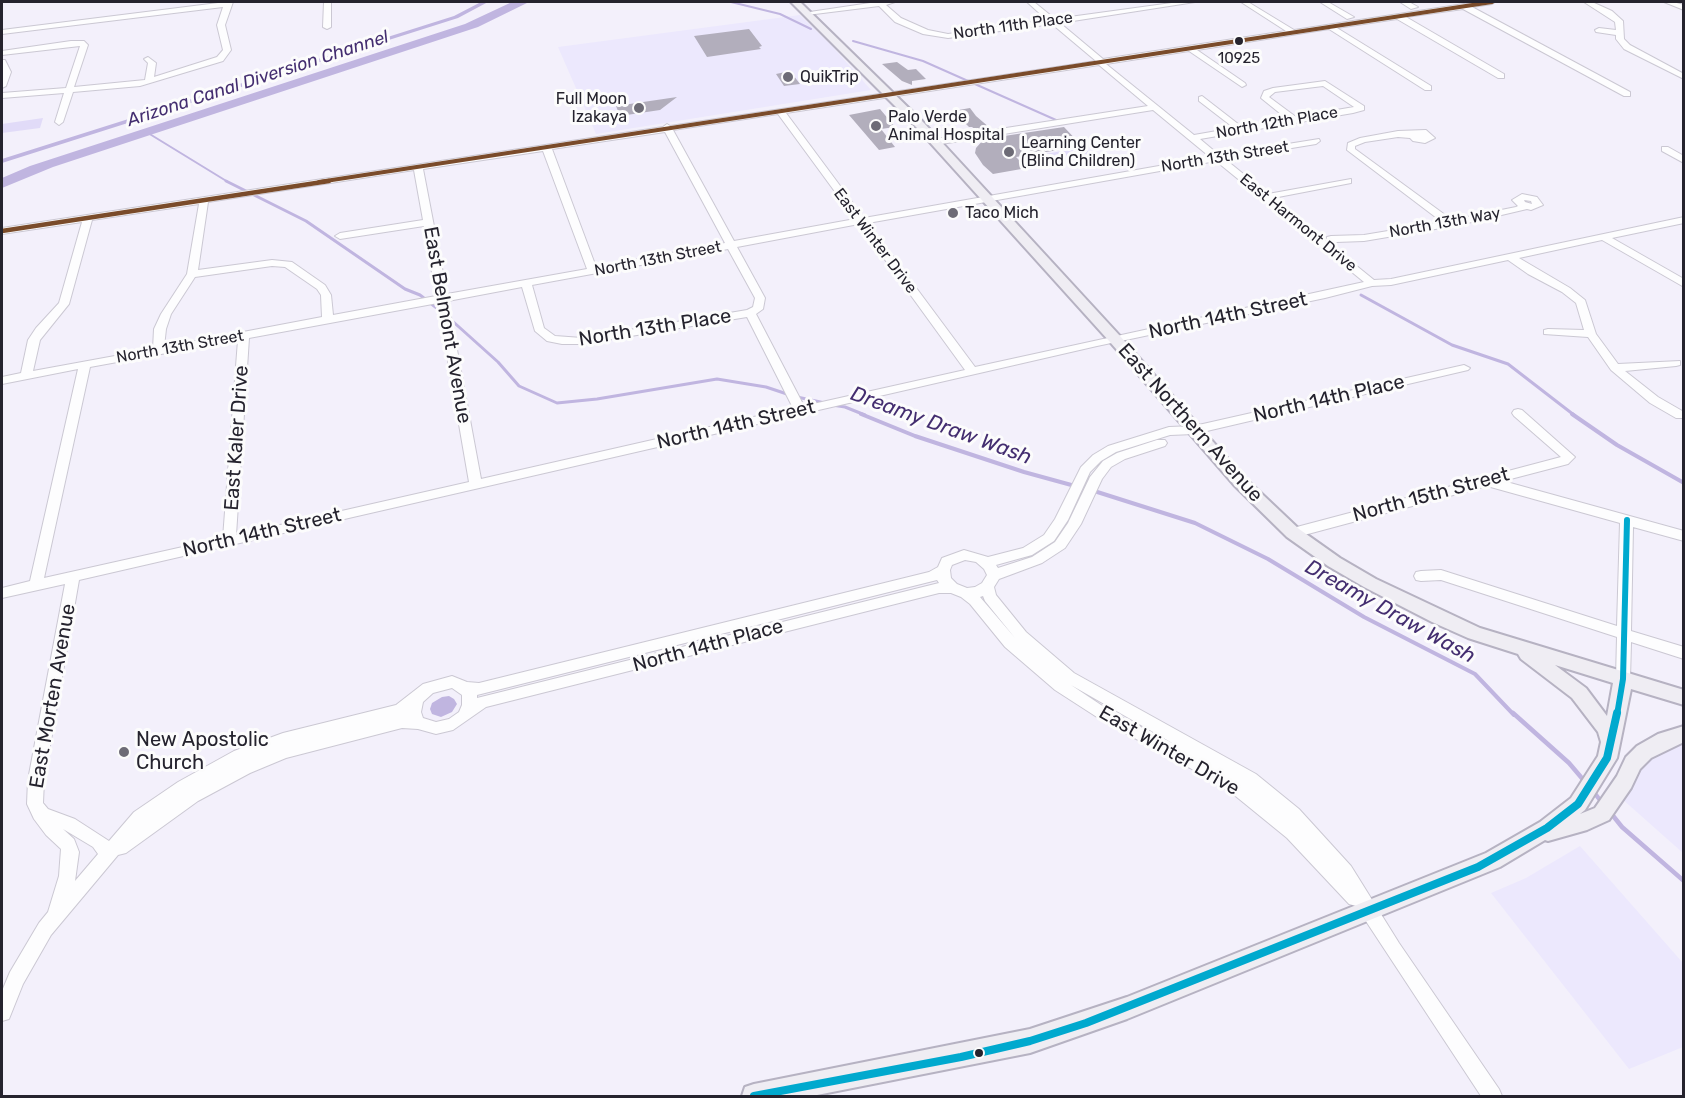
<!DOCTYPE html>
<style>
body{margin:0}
#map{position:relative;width:1685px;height:1098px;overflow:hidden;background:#f3f0fb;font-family:Rubik,sans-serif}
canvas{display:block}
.frame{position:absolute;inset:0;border:3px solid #25232e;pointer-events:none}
</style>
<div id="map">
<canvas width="1685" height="1098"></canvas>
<div class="frame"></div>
</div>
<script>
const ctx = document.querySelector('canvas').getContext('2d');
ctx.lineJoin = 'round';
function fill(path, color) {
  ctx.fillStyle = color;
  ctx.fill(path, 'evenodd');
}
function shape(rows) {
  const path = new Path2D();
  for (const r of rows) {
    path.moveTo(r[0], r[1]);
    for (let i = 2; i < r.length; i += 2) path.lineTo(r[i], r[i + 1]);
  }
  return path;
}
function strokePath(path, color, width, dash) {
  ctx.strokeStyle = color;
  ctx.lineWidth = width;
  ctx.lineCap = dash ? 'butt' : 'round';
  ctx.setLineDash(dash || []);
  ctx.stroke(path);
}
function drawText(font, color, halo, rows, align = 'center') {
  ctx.font = font + ' Rubik,sans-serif';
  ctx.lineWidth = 6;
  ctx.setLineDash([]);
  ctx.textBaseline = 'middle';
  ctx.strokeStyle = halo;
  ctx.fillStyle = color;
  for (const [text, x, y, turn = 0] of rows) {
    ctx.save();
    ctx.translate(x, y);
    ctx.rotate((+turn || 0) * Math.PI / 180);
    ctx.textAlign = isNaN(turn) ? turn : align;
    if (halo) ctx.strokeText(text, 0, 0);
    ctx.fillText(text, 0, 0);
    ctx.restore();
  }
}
fill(shape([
 [800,15,832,46,871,90,596,134,558,47],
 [1683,739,1683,853,1621,798,1640,763],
 [1580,846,1683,963,1683,1047,1629,1069,1491,893,1526,878]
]), '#ece8fd');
fill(shape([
 [43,118,40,128,2,133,2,124],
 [1084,147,1094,157,1050,165,1040,155]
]), '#e1dbf8');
fill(shape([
 [512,2,529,2,478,27,53,167,2,188,2,178,30,166,465,24],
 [449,696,454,699,457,704,452,712,441,717,432,714,430,709,432,703,442,697]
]), '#c0b5e0');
strokePath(shape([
 [731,2,780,14,811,29],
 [853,41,923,61,1056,120],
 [148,133,228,182]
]), '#c0b5e0', 2);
strokePath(shape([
 [226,181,306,221,405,289,420,295,443,313],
 [1361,295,1452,345,1508,364,1574,415],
 [449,318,498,362,519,386,557,403,597,399,717,379,766,387,790,395],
 [797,397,825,403],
 [832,405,845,407,865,415]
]), '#c0b5e0', 3);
strokePath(shape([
 [861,414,915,436,1024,472,1075,486],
 [1572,414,1617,445,1684,483],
 [1091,490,1195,523,1268,559,1364,617,1475,674,1514,715]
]), '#c0b5e0', 4);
strokePath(shape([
 [1513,713,1569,763,1586,783],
 [1593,791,1603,804],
 [1610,812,1622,827,1684,881]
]), '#c0b5e0', 4.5);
fill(shape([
 [481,2,488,2,458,18,2,163,2,159,454,16,481,2]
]), '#c0b5e0');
fill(shape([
 [749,29,762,46,759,47,761,49,707,57,694,36],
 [897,62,908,70,916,69,926,79,912,81,912,85,902,81,882,64],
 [790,71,800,84,784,86,776,74],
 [677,97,660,110,620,116,616,106],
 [970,108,976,116,990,128,976,130,972,127,969,127,953,111],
 [880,109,895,127,881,129,895,147,879,150,849,115],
 [1064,127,1082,146,1016,157,1027,168,993,174,983,165,975,153,976,148,984,139]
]), '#b2aebc');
const minor = shape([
 [226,2,233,2,225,25,231,50,223,61,140,86,73,92,63,122,59,125,55,122,64,93,2,98,2,93,66,88,80,46,2,55,2,51,71,41,84,41,88,45,74,87,145,80,148,63,144,59,148,57,156,63,154,77,217,57,223,50,217,25,223,7,2,34,2,30,226,2],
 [324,2,331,2,331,27,327,29,323,27,324,2],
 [877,2,895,2,886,5,901,18,928,30,948,34,1047,20,1027,2,1034,2,1055,19,1179,2,1195,2,1060,23,1103,59,1286,31,1241,2,1248,2,1294,30,1464,4,1495,2,1492,4,1472,7,1630,92,1630,96,1624,96,1463,9,1406,17,1504,74,1504,78,1498,78,1397,19,1337,28,1431,86,1431,90,1425,90,1329,29,1197,50,1245,83,1246,85,1242,87,1189,51,1106,64,1194,135,1234,128,1199,101,1199,97,1202,96,1242,127,1287,119,1261,98,1264,91,1273,88,1325,81,1364,106,1364,110,1353,113,1200,139,1219,155,1319,139,1320,141,1316,144,1225,159,1268,194,1351,179,1351,183,1273,198,1326,241,1327,237,1331,236,1364,235,1442,222,1347,150,1348,143,1360,138,1398,131,1426,130,1435,138,1425,143,1413,141,1410,138,1398,137,1365,142,1355,146,1355,149,1452,220,1516,207,1518,206,1512,200,1522,194,1537,197,1543,205,1531,210,1527,209,1459,225,1364,241,1336,242,1332,246,1374,280,1391,279,1684,217,1684,223,1612,238,1684,279,1684,287,1602,240,1519,258,1570,288,1585,300,1596,334,1618,364,1680,361,1680,365,1676,366,1625,371,1658,397,1684,412,1684,418,1676,418,1650,403,1611,370,1588,337,1544,334,1544,330,1548,329,1584,330,1576,303,1562,292,1528,274,1508,260,1391,285,1372,286,1325,298,1097,346,79,580,44,780,43,803,48,809,75,819,109,841,134,812,178,782,234,751,283,733,396,705,423,684,452,676,467,682,479,683,929,572,938,567,942,558,964,550,988,557,1023,548,1044,535,1055,519,1081,467,1093,455,1108,446,1169,427,1194,426,1464,365,1470,368,1468,370,1194,434,1170,435,1116,452,1101,461,1090,472,1068,520,1054,541,1032,555,996,565,998,568,1032,557,1055,542,1068,523,1090,477,1103,461,1117,453,1157,440,1165,440,1167,443,1165,446,1125,459,1111,467,1102,479,1081,524,1065,548,1042,563,999,579,994,587,996,595,1026,632,1074,673,1256,774,1299,809,1351,866,1399,943,1499,1089,1502,1096,1481,1096,1356,906,1349,904,1287,838,1233,794,1190,768,1103,721,1055,690,1005,647,970,604,961,597,951,593,939,593,486,707,453,730,436,734,418,729,402,728,286,758,250,773,198,801,126,853,118,855,51,935,23,984,9,1019,2,1021,2,991,10,972,39,923,48,912,59,876,61,849,46,835,34,819,27,804,28,780,65,584,2,598,2,588,30,581,78,369,2,384,2,377,21,373,28,340,36,328,59,303,82,222,2,234,2,228,663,127,667,124,670,126,1096,61,1052,24,948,38,923,34,895,22,879,6,807,15,803,13,877,2],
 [1099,65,1148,106,935,139,931,142,935,145,1153,110,1210,157,864,218,786,113,1099,65],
 [1323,86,1354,107,1296,117,1269,97,1275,92,1323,86],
 [778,114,855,219,734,241,673,130,778,114],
 [665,132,725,243,596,267,552,149,665,132],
 [543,151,587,269,447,294,423,169,543,151],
 [1216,161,1364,282,975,367,868,223,1216,161],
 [414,170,423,220,340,233,335,236,340,239,424,226,436,296,333,315,331,295,325,285,292,262,272,260,198,270,208,202,414,170],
 [1524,200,1531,201,1532,204,1525,202,1524,200],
 [199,204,187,274,161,314,154,329,153,349,33,371,40,340,69,304,92,220,199,204],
 [859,224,965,370,804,406,756,314,763,309,765,298,737,247,859,224],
 [728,249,755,298,753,307,747,310,582,338,555,336,544,328,532,285,728,249],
 [272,266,285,267,317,289,321,295,322,317,164,347,166,329,171,314,195,277,272,266],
 [522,287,535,331,547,341,562,344,582,344,747,317,793,408,481,479,448,301,522,287],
 [438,303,469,482,236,535,249,338,438,303],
 [238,340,223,538,44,578,90,367,238,340],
 [965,560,976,562,984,569,987,575,982,583,975,587,967,588,957,584,951,578,950,570,952,565,965,560],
 [937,580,939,583,477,698,477,695,937,580],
 [983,596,985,601,1015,638,980,597,983,596],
 [1071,685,1174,744,1113,713,1071,685],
 [452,688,462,695,462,705,459,712,449,719,436,722,423,718,421,712,423,702,433,693,452,688],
 [63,829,93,847,98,854,75,881,79,852,74,839,63,829],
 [1320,2,1328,2,1354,17,1347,19,1320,2],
 [1400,2,1409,2,1418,7,1411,9,1400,2],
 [1584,2,1592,2,1612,11,1623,21,1624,39,1630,45,1684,74,1684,79,1624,49,1616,39,1616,35,1596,32,1595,30,1599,28,1616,30,1615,22,1584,2],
 [1664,2,1673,2,1684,5,1684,10,1664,2],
 [2,60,5,60,11,72,6,86,2,88,2,60],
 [1662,147,1668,147,1684,156,1684,163,1662,151,1662,147],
 [1518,409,1522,410,1575,457,1568,464,1503,481,1684,531,1684,541,1633,527,1631,631,1684,647,1684,659,1631,642,1630,679,1628,683,1623,685,1618,683,1616,679,1617,637,1441,580,1421,581,1416,580,1414,576,1416,572,1421,571,1441,570,1617,626,1620,523,1487,486,1293,538,1286,533,1293,528,1561,457,1514,416,1512,413,1514,410,1518,409]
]);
const major = shape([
 [791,2,800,2,924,123,1120,336,1244,477,1299,529,1340,558,1376,579,1480,628,1684,690,1684,705,1631,689,1617,758,1585,810,1580,814,1595,808,1617,776,1626,757,1637,746,1658,734,1684,726,1684,742,1651,758,1640,769,1631,788,1609,820,1587,830,1548,841,1545,840,1500,867,1127,1019,1030,1053,812,1096,742,1096,745,1087,754,1084,1030,1029,1127,997,1486,853,1540,822,1571,798,1598,756,1601,742,1598,732,1572,698,1521,659,1518,654,1468,638,1432,622,1364,587,1328,566,1287,537,1234,485,1110,342,916,127,791,2],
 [1555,665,1613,683,1607,716,1586,688,1555,665]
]);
strokePath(minor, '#cbc8d3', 2);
strokePath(major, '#b6b2c2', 4);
fill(minor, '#fdfdfe');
fill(major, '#efedf3');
strokePath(shape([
 [319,182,1492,2]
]), '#7a4b2a', 4);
strokePath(shape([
 [2,231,329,181]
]), '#7a4b2a', 4.5);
strokePath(shape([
 [1617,715,1623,679,1627,520]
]), '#00a9ce', 6);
strokePath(shape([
 [754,1096,961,1057,1030,1041,1086,1023,1478,867,1547,828,1578,804,1607,758,1617,713]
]), '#00a9ce', 8);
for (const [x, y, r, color] of [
 [1239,41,5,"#25232e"],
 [788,77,6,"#6d6b76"],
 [639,108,6,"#6d6b76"],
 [876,126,6,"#6d6b76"],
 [1009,152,6,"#6d6b76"],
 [953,213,6,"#6d6b76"],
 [124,752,6,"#6d6b76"],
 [979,1053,5,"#25232e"]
]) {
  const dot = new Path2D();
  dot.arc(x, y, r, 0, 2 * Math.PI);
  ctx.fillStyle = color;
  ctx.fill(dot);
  strokePath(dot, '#fcfcfc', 2);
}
drawText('15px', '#25232e', '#fcfcfc', [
 ["10925",1239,59]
]);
drawText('16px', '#25232e', '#fcfcfc', [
 ["North 11th Place",1013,26,-8],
 ["North 12th Place",1277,123,-10],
 ["North 13th Street",1225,157,-9],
 ["East Harmont Drive",1298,223,39],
 ["North 13th Way",1445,223,-10],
 ["East Winter Drive",875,241,53],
 ["North 13th Street",658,259,-11],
 ["North 13th Street",180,347,-10]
]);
drawText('16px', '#25232e', '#fcfcfc', [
 ["QuikTrip",800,77],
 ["Full Moon",627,99,"right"],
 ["Izakaya",627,117,"right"],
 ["Palo Verde",888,117],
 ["Animal Hospital",888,135],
 ["Learning Center",1021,143],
 ["(Blind Children)",1021,161],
 ["Taco Mich",965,213]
], 'left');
drawText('italic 18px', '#442e70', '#fcfcfc', [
 ["Arizona Canal Diversion Channel",258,79,-18]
]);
drawText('20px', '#25232e', '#fcfcfc', [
 ["North 14th Street",1228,316,-12],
 ["East Belmont Avenue",447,325,80],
 ["North 13th Place",655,328,-9],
 ["North 14th Place",1329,399,-13],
 ["East Northern Avenue",1190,423,48],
 ["North 14th Street",736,425,-13],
 ["East Kaler Drive",237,438,-86],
 ["North 15th Street",1431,495,-15],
 ["North 14th Street",262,533,-13],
 ["North 14th Place",708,646,-15],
 ["East Morten Avenue",53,696,-80],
 ["East Winter Drive",1169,751,30]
]);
drawText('20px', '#25232e', '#fcfcfc', [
 ["New Apostolic",136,740],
 ["Church",136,763]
], 'left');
drawText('italic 21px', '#442e70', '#fcfcfc', [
 ["Dreamy Draw Wash",941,426,20],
 ["Dreamy Draw Wash",1390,612,29]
]);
</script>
